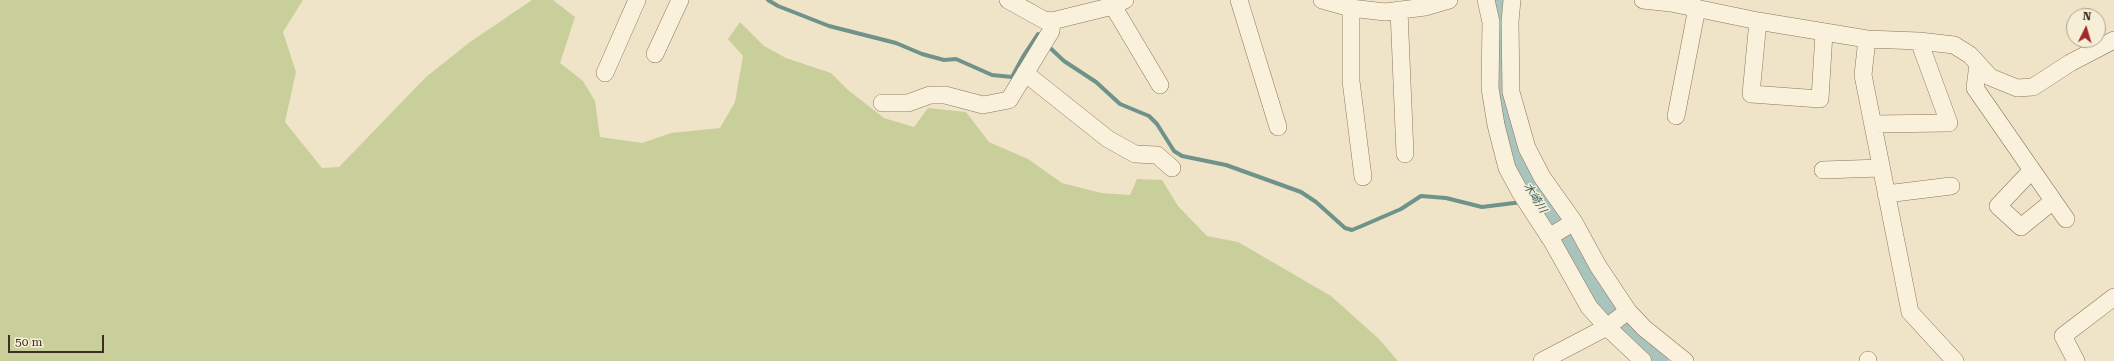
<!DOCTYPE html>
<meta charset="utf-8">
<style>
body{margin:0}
#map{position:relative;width:2114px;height:361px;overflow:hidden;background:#f0e4c8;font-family:"Roboto Serif",serif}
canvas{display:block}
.north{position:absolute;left:2066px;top:8px;width:40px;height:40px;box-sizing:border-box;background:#f7eed8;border:1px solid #ada18e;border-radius:50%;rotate:5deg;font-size:11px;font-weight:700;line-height:16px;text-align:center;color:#3d2e20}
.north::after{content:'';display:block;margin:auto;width:14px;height:18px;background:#9e2a2b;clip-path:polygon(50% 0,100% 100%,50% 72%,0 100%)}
.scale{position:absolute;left:8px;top:335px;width:96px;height:18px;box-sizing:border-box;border:2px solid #3d2e20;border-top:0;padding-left:5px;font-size:12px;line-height:14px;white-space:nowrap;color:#3d2e20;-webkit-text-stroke:3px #f7eed8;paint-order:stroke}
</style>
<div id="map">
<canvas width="2114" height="361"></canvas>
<div class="north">N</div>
<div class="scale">50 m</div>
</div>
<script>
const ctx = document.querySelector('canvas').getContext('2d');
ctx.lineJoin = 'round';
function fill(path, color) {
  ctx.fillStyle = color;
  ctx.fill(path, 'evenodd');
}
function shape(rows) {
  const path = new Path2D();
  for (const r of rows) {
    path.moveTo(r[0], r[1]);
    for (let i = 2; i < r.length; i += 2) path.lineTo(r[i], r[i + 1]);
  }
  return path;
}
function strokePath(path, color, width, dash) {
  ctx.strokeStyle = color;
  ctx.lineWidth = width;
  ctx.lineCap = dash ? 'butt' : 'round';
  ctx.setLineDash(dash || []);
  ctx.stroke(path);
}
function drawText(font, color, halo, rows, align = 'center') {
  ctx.font = font + ' "Roboto Serif","Noto Sans JP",serif';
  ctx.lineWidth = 3;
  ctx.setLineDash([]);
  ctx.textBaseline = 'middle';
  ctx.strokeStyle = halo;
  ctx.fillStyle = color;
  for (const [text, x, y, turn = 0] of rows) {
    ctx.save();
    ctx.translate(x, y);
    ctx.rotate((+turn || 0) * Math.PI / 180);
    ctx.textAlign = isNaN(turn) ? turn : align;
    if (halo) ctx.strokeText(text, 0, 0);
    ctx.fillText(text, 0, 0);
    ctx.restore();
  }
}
fill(shape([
 [0,0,303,0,283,32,296,72,285,122,322,168,339,167,426,77,470,42,532,0,553,0,575,17,560,63,583,81,595,101,600,137,642,143,671,133,720,128,735,102,743,56,728,39,740,22,764,46,786,58,831,73,848,90,884,118,914,127,928,108,966,112,989,142,1028,159,1062,183,1101,193,1130,195,1137,179,1162,180,1178,206,1207,236,1238,242,1331,296,1379,339,1398,361,0,361]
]), '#c9cf9b');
strokePath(shape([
 [768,0,778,6,829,26,896,43,922,54,944,60,956,59,992,75,1012,77,1024,55,1038,34,1041,38],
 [1047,45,1064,61,1096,82,1120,104,1149,116,1157,124,1174,151,1182,156,1226,165,1301,192,1316,202,1345,228,1352,230,1364,225,1401,209,1421,196,1446,198,1482,207,1522,202]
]), '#6f938a', 4);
strokePath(shape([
 [1499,0,1499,90,1506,125,1519,172,1604,307,1623,333,1657,361]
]), '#a9c4bc', 23);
const minor = shape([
 [1008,0,1044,20,1052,21,1113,6,1125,0],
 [1239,0,1278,127],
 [1322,0,1351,8,1385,12,1425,7,1449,0],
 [1486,0,1491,22,1490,88,1496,125,1507,168,1520,192,1552,241,1589,307,1607,327,1643,361],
 [1512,0,1510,22,1511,92,1527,148,1542,177,1574,222,1598,266,1628,311,1644,328,1685,361],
 [1643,0,1671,3,1758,21,1867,39,1919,41,1954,45,1970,55,1990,77,2017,88,2033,87,2070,63,2114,40],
 [1113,6,1160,85],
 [1351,8,1351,81,1363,177],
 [1399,10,1405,154],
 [1758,21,1751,94,1820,99,1824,33],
 [1867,39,1863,75,1910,312,1955,361],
 [655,54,680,0],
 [1978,64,1975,88,2066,219],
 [605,73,637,0],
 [1025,73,1108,139,1135,154,1157,155,1172,168],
 [882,103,908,103,930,95,945,95,983,105,1009,100,1051,31,1052,21],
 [1676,116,1697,8],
 [1873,124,1949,123,1919,41],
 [1823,170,1881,168],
 [2032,170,1998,206,2021,227,2053,201],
 [1886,194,1951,186],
 [1549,237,1574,222],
 [1868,360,1868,361],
 [1542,361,1607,327,1628,311],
 [2076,361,2063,336,2114,297]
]);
strokePath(minor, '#8d765c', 18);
strokePath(minor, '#faf1dc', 17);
drawText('italic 11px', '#2f5d5a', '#f7eed8', [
 ["木崎川",1535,198,58]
]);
</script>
